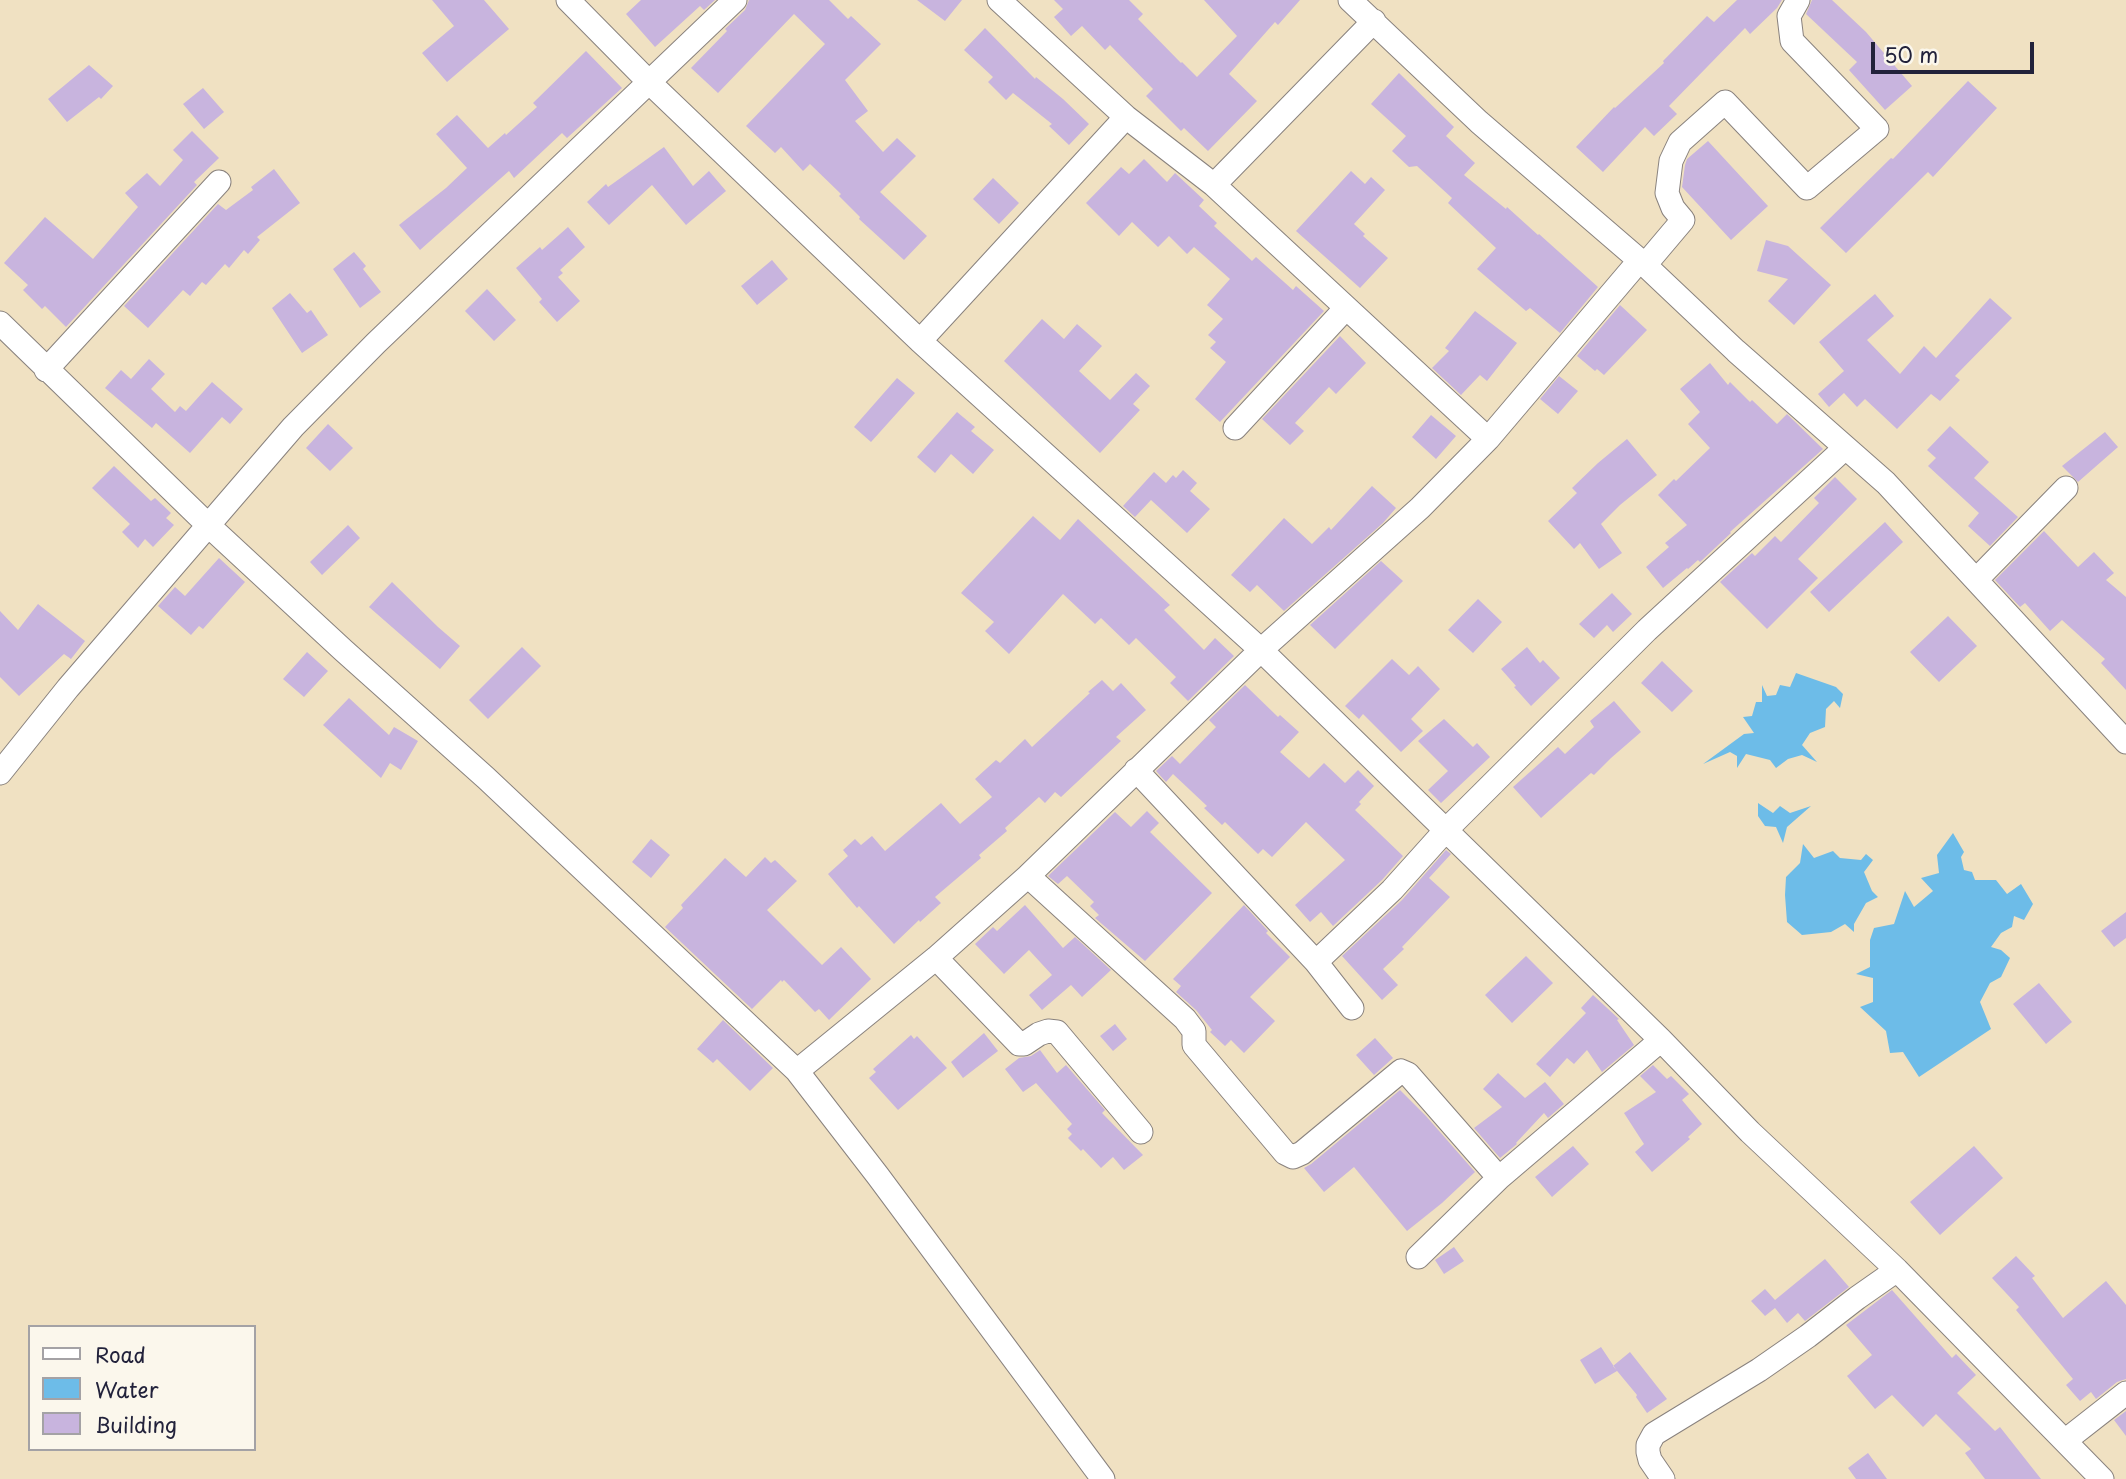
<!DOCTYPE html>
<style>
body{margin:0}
#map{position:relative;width:2126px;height:1479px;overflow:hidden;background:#f0e1c2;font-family:"Playpen Sans",sans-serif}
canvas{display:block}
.legend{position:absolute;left:28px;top:1325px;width:228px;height:126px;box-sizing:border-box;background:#fbf7ec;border:2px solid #a4a2a5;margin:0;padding:9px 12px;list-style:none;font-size:21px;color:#22223b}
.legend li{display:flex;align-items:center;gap:14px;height:35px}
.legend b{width:35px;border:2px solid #a4a2a5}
.scale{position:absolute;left:1871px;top:42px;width:163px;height:32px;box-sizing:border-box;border:4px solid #22223b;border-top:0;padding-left:9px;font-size:21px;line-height:24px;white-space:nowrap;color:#22223b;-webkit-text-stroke:5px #fbf7ec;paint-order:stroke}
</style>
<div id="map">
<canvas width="2126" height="1479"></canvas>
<ul class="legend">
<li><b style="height:9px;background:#fff"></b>Road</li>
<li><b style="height:19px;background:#6dbce8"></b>Water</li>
<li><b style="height:19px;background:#c8b4de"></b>Building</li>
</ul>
<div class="scale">50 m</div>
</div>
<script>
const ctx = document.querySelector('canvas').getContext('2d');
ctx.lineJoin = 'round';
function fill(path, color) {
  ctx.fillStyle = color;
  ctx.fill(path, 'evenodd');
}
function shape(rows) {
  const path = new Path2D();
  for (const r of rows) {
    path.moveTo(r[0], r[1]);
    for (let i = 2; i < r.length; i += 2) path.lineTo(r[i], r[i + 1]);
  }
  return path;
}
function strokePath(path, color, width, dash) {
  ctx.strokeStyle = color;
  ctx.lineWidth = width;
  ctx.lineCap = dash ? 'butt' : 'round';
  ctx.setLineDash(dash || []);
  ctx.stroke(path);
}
fill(shape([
 [1796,673,1836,687,1843,694,1840,708,1834,701,1826,709,1825,727,1810,733,1802,745,1817,762,1802,755,1788,759,1776,768,1770,760,1746,754,1737,768,1737,756,1730,752,1703,764,1744,734,1754,733,1743,717,1752,716,1756,702,1762,702,1762,685,1767,696,1776,695,1780,685,1790,687],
 [1758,803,1773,813,1780,806,1790,813,1811,806,1787,827,1783,843,1776,827,1765,826,1758,816],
 [1953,833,1964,852,1961,857,1964,870,1972,872,1975,880,1996,880,2007,894,2021,884,2033,904,2024,920,2014,916,2012,927,2001,933,1991,947,2001,950,2010,958,2001,977,1990,983,1980,1002,1991,1029,1919,1077,1903,1052,1890,1053,1886,1031,1860,1007,1873,1002,1873,978,1856,974,1870,967,1870,940,1874,928,1894,924,1905,891,1914,907,1933,891,1921,878,1939,873,1937,855],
 [1803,844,1814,858,1833,851,1840,858,1861,860,1866,854,1873,860,1864,872,1872,891,1878,897,1866,903,1854,924,1854,932,1845,924,1831,932,1802,935,1787,922,1785,895,1786,877,1800,863]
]), '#6dbce8');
fill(shape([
 [432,0,484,0,509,29,447,82,422,53,454,26],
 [641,0,715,0,704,10,700,6,655,47,626,14],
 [749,0,829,0,848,19,851,16,881,44,845,80,868,111,855,121,883,152,897,138,916,156,880,192,927,236,904,260,859,219,860,217,839,196,841,194,810,164,803,171,781,147,775,153,746,126,825,44,794,14,718,93,691,68,727,31,725,29,745,10],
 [917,0,962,0,945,21],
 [1054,0,1129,0,1143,14,1138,19,1181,63,1182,62,1197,77,1237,36,1204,0,1300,0,1278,25,1275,22,1229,74,1257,101,1208,151,1184,128,1181,131,1146,96,1153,89,1110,45,1105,50,1082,26,1071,36,1054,17,1063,9],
 [1737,0,1782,0,1777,8,1750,34,1745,28,1669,106,1677,114,1654,136,1645,127,1603,172,1576,147,1614,107,1615,108,1664,63,1663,61,1707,16,1714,22],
 [1812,0,1832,0,1866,32,1912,86,1885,110,1849,70,1857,62,1806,14],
 [985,28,1035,79,1036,77,1063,99,1089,124,1069,145,1049,126,1052,124,1013,93,1006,100,988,82,993,77,964,50],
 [586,51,622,88,567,138,562,133,514,178,509,171,420,250,399,225,446,188,467,168,436,134,457,115,488,148,505,133,506,135,537,107,533,103],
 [89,65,113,86,101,99,99,97,67,122,48,99],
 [1399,73,1454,127,1446,136,1475,163,1464,175,1506,209,1507,207,1538,235,1539,234,1598,287,1560,333,1530,308,1526,311,1477,269,1496,248,1448,203,1452,198,1417,166,1409,167,1392,151,1406,136,1371,104],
 [1968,81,1997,108,1933,177,1928,172,1846,253,1820,228,1891,158,1893,159],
 [203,88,224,112,204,129,183,104],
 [192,131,219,158,194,182,197,185,66,327,45,306,42,309,23,290,28,285,4,263,45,217,93,259,138,207,125,193,147,173,160,186,183,160,173,150],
 [1708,141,1768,206,1731,240,1682,187,1685,165,1687,159],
 [664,147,693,186,709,171,726,191,686,225,652,185,609,225,587,202,606,184,608,187],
 [1144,159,1167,182,1175,173,1204,200,1199,206,1217,223,1214,226,1252,261,1256,257,1293,290,1296,286,1324,311,1220,422,1195,399,1226,362,1210,348,1216,342,1208,335,1223,319,1207,305,1230,279,1194,247,1187,254,1169,236,1158,247,1132,222,1119,236,1086,203,1121,167,1129,174],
 [274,169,300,203,257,237,260,240,248,254,244,250,229,268,225,264,206,285,202,282,190,296,183,290,148,328,124,306,218,204,226,210,253,190,251,187],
 [1351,171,1365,184,1371,177,1385,190,1354,224,1365,234,1363,236,1388,258,1360,288,1296,231],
 [993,178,1019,203,999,224,973,199],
 [568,227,585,247,560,270,563,273,558,277,580,301,557,322,539,302,542,299,516,268,540,247,542,250],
 [1766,240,1788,246,1831,285,1794,325,1768,301,1788,279,1757,271],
 [354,252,366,266,363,269,381,292,360,308,333,269],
 [772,260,788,279,757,305,741,286],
 [487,289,516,320,494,341,465,311],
 [290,293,307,313,311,310,328,335,302,353,272,308],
 [1875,294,1894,316,1867,340,1900,374,1924,346,1936,358,1990,298,2012,318,1955,376,1960,380,1940,401,1931,394,1897,429,1865,399,1857,407,1844,393,1829,407,1818,394,1844,371,1819,342],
 [1620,305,1647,330,1604,375,1597,369,1595,371,1577,356],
 [1475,311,1517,343,1487,381,1480,375,1461,395,1432,368,1449,351,1445,348],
 [1042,319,1064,339,1077,324,1102,346,1079,371,1110,400,1136,373,1150,386,1133,404,1140,410,1100,453,1004,361],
 [1340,336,1366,363,1336,394,1329,387,1295,423,1304,431,1290,445,1262,419],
 [149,359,165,374,151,389,175,412,180,406,186,411,212,382,243,409,230,424,222,417,190,453,156,423,152,428,105,388,121,370,131,379],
 [1710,363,1728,385,1730,382,1750,402,1752,400,1777,424,1787,414,1823,449,1730,532,1731,533,1700,562,1698,560,1688,569,1687,568,1663,588,1646,567,1669,547,1665,543,1687,525,1658,495,1674,479,1676,481,1710,448,1688,424,1700,412,1680,389],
 [1559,376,1578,391,1558,414,1540,399],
 [897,378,915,393,871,442,854,427],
 [957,412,975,427,971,431,994,450,973,474,951,454,935,473,917,457],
 [1431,415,1456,436,1436,459,1412,437],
 [328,424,353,448,330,471,306,448],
 [1950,426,1989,462,1974,478,2018,517,1990,546,1968,526,1979,513,1928,466,1936,458,1927,450],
 [2105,432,2118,447,2078,482,2062,466],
 [1627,439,1657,475,1620,505,1601,524,1622,553,1599,569,1580,543,1574,549,1548,521,1577,493,1572,488,1598,463],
 [114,466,151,501,155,498,171,513,166,518,174,525,153,547,145,539,138,548,122,532,130,524,92,488],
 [1183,470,1197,483,1190,491,1210,509,1187,533,1151,500,1135,517,1123,506,1154,472,1166,483,1173,475,1176,478],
 [1835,477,1857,499,1798,559,1818,578,1767,629,1720,582,1752,553,1755,556,1775,536,1781,542,1819,503,1814,498],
 [1372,486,1396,508,1383,523,1284,611,1257,585,1250,592,1231,575,1284,518,1312,544,1329,527,1331,530],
 [1033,516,1060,540,1078,519,1170,605,1164,610,1204,650,1215,638,1234,656,1188,701,1170,683,1176,677,1136,638,1129,645,1101,618,1095,624,1063,594,1009,654,985,631,994,622,961,593],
 [1885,522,1903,542,1829,612,1810,592],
 [348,525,360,538,322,575,310,562],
 [2044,531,2078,567,2094,552,2114,573,2106,580,2126,597,2126,690,2101,663,2105,659,2062,620,2050,631,2025,603,2020,607,1995,580],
 [219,558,245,582,203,629,199,626,191,635,158,606,175,587,185,596],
 [1381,561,1403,581,1335,649,1310,625],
 [392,582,438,627,460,646,440,669,369,607],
 [1612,593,1632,614,1613,632,1607,625,1594,638,1579,624],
 [1478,599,1502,622,1473,653,1448,630],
 [38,604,85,641,71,659,64,654,19,696,0,677,0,611,18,630],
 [1948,616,1977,646,1939,682,1910,652],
 [522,647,541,666,488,719,469,700],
 [1527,647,1540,663,1543,660,1560,678,1531,706,1514,687,1516,686,1501,669],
 [307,652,328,671,304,697,283,679],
 [1392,659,1409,675,1418,666,1440,689,1411,719,1423,731,1401,752,1363,714,1359,719,1345,706],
 [1662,661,1693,691,1672,712,1641,683],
 [1102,680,1113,691,1121,683,1146,710,1116,737,1121,741,1061,797,1055,792,1045,803,1039,797,1005,828,1007,831,979,855,981,858,935,897,941,903,920,922,919,920,894,944,859,906,857,908,828,874,848,856,843,850,855,839,861,845,872,836,885,851,941,803,960,824,992,797,975,779,996,760,1000,763,1025,739,1032,747,1090,693,1088,692],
 [1245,685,1278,717,1280,715,1299,732,1280,752,1309,778,1324,763,1345,783,1358,770,1374,786,1359,802,1361,804,1355,810,1403,856,1382,880,1333,926,1321,912,1310,922,1295,905,1345,860,1306,822,1272,857,1263,849,1258,854,1225,822,1222,825,1204,808,1207,806,1173,774,1166,782,1156,771,1172,756,1180,764,1216,727,1209,720],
 [349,698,389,735,394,727,418,741,401,770,390,763,381,778,323,725],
 [1614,701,1641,732,1611,758,1594,775,1591,773,1541,818,1513,787,1558,747,1565,754,1594,727,1590,721],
 [1444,719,1473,747,1477,743,1490,757,1441,803,1428,790,1448,771,1418,741],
 [1147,811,1159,823,1150,832,1212,893,1145,961,1095,918,1099,915,1090,906,1094,902,1067,876,1058,884,1048,876,1115,812,1131,827],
 [651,839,670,855,651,878,632,862],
 [1446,850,1451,854,1429,878,1450,897,1402,947,1404,949,1383,969,1398,985,1382,1000,1342,956,1402,900],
 [765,857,771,863,775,860,797,881,767,910,822,965,841,947,871,979,829,1020,819,1009,815,1012,784,980,782,982,781,980,752,1009,665,927,683,908,681,905,725,858,746,877],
 [1025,905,1063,948,1075,937,1111,970,1082,997,1071,985,1042,1010,1029,995,1052,975,1029,950,1004,974,975,944,993,927,997,931],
 [1244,905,1268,931,1266,933,1290,957,1250,997,1275,1021,1244,1053,1231,1040,1225,1046,1210,1032,1212,1030,1196,1010,1176,992,1181,986,1173,979],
 [2126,912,2126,938,2114,947,2101,931],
 [1526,956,1553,983,1512,1023,1485,995],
 [2039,983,2072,1022,2046,1044,2013,1004],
 [1593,995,1619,1019,1617,1020,1634,1045,1602,1072,1587,1050,1574,1064,1567,1058,1550,1077,1536,1064,1586,1013,1581,1008],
 [723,1020,773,1068,750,1091,717,1059,713,1063,697,1049],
 [1115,1024,1127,1039,1113,1051,1100,1036],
 [984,1033,998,1051,963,1078,951,1062],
 [911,1035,914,1039,917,1036,947,1068,898,1110,869,1078,876,1072,873,1069],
 [1375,1038,1393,1058,1374,1075,1356,1055],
 [1040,1050,1057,1073,1066,1065,1105,1110,1102,1113,1143,1155,1124,1170,1113,1157,1101,1168,1083,1149,1081,1151,1068,1138,1072,1134,1067,1129,1072,1124,1036,1083,1023,1092,1005,1069,1019,1058,1031,1056],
 [1653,1065,1667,1079,1671,1076,1689,1094,1682,1100,1702,1124,1688,1137,1690,1139,1652,1172,1635,1152,1644,1144,1624,1113,1656,1092,1640,1076],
 [1498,1073,1525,1098,1545,1082,1564,1104,1548,1118,1544,1113,1516,1143,1517,1144,1500,1158,1474,1128,1502,1107,1483,1089],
 [1400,1090,1426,1116,1475,1172,1442,1203,1407,1231,1354,1167,1324,1192,1304,1168,1311,1164],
 [1573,1146,1589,1164,1552,1197,1535,1177],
 [1974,1146,2003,1178,1940,1235,1910,1202],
 [1454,1247,1464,1261,1444,1274,1435,1260],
 [2016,1256,2035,1276,2032,1278,2063,1318,2106,1281,2126,1305,2126,1379,2117,1382,2096,1399,2091,1392,2080,1401,2066,1385,2073,1379,2016,1310,2019,1307,1992,1278],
 [1825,1259,1849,1287,1805,1321,1798,1313,1787,1323,1775,1308,1765,1316,1751,1301,1765,1289,1775,1300],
 [1892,1290,1952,1358,1956,1354,1976,1375,1957,1393,1995,1431,2000,1427,2041,1479,1985,1479,1965,1453,1971,1449,1936,1414,1923,1427,1892,1395,1875,1409,1847,1376,1872,1355,1846,1325],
 [1601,1347,1617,1371,1595,1384,1580,1360],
 [1630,1352,1667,1399,1647,1413,1636,1397,1637,1395,1613,1366],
 [2126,1411,2126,1436,2114,1420],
 [1868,1453,1887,1479,1856,1479,1848,1468]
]), '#c8b4de');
const minor = shape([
 [568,0,650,83,920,341,1261,650,1661,1040,1750,1132,1897,1270,2102,1479],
 [999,0,1126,117,1214,185,1488,439],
 [1350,0,1479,122,1645,265,1736,351,1886,483,2126,742],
 [1214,185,1374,21],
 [1645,265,1683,220,1673,208,1667,193,1671,161,1680,142,1725,102,1807,188,1877,129,1792,41,1789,16,1798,0],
 [0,323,208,525,343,650,486,778,797,1071,878,1176,1103,1479],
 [920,341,1126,117],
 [46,370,219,182],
 [1235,428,1346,308],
 [1976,580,2066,488],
 [1136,770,1316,962,1392,890,1445,831,1647,630,1845,448],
 [0,773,68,688,293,427,376,343,735,0],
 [1028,876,1185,1019,1194,1031,1194,1045,1285,1153,1293,1157,1302,1153,1401,1071,1408,1074,1499,1178],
 [936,958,1019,1044,1024,1044,1039,1034,1048,1031,1057,1032,1141,1132],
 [1316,962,1352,1008],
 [797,1071,936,958,1028,876,1261,650,1420,508,1488,439,1639,261],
 [1418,1257,1499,1178,1661,1040],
 [2066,1440,2126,1393],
 [1663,1479,1650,1460,1648,1452,1648,1445,1654,1434,1759,1370,1808,1336,1857,1298,1897,1270]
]);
strokePath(minor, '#89827e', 25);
strokePath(minor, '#fff', 23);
</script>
